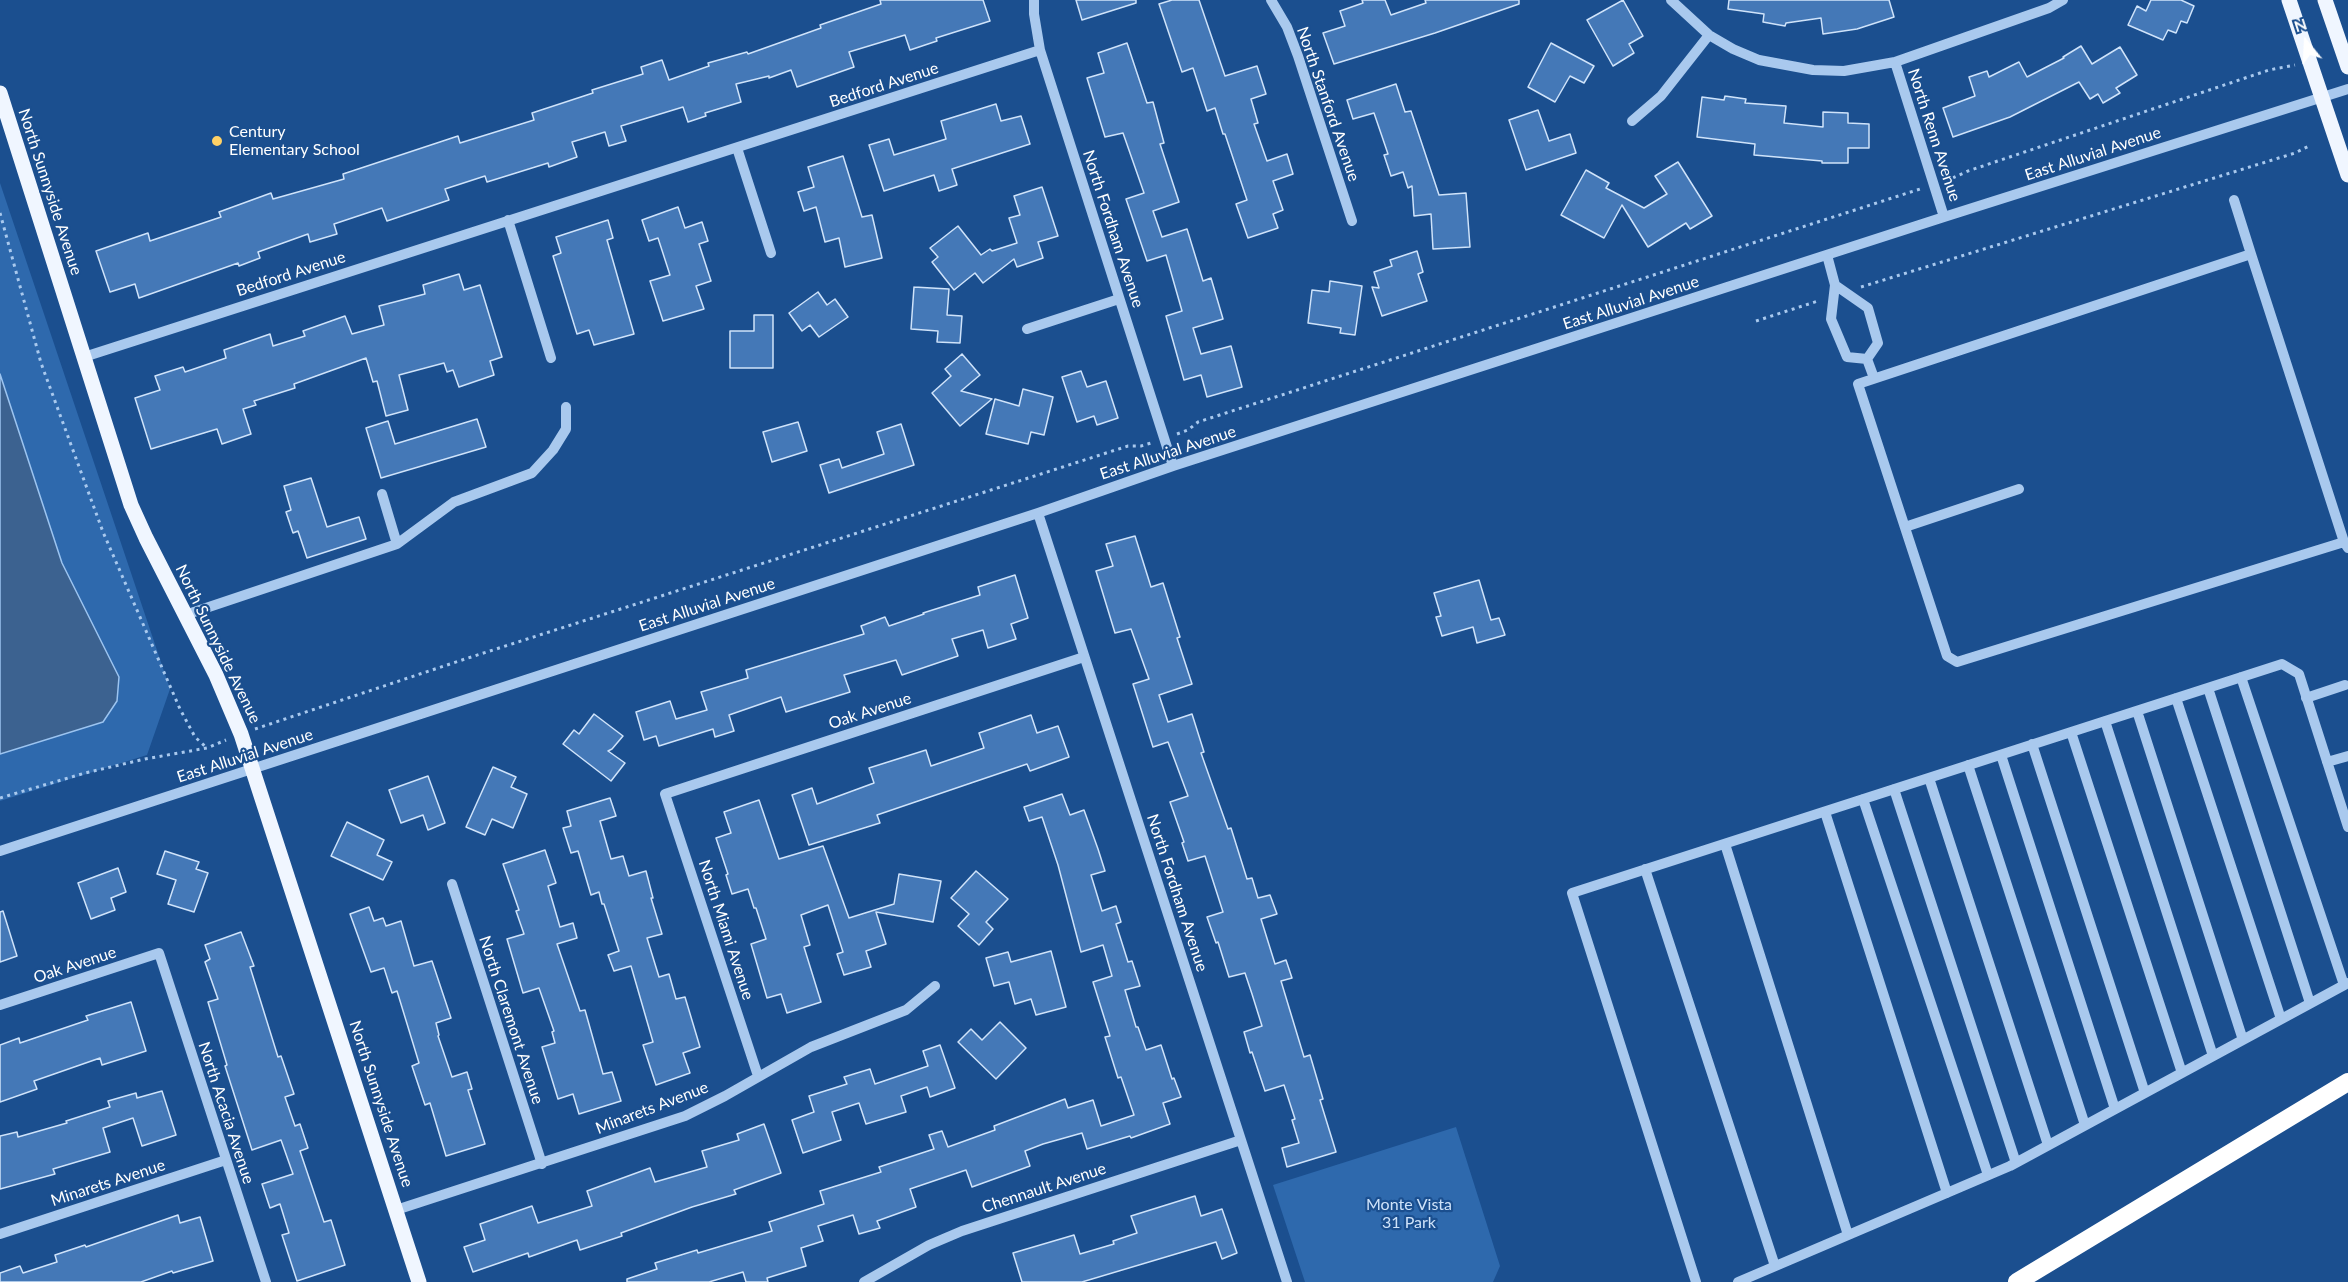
<!DOCTYPE html>
<style>
body{margin:0}
#map{position:relative;width:2348px;height:1282px;overflow:hidden;background:#1b4f8f;font-family:Lato,sans-serif}
canvas{display:block}
.north{position:absolute;left:2276px;top:12px;width:60px;height:60px;-webkit-text-stroke:4px #1b4f8f;paint-order:stroke;rotate:342deg;font-size:16px;font-weight:700;line-height:24px;text-align:center;color:#fff}
.north::after{content:'';display:block;margin:auto;width:21px;height:27px;background:#fff;clip-path:polygon(50% 0,100% 100%,50% 72%,0 100%)}
</style>
<div id="map">
<canvas width="2348" height="1282"></canvas>
<div class="north">N</div>
</div>
<script>
const ctx = document.querySelector('canvas').getContext('2d');
ctx.lineJoin = 'round';
function fill(path, color) {
  ctx.fillStyle = color;
  ctx.fill(path, 'evenodd');
}
function shape(rows) {
  const path = new Path2D();
  for (const r of rows) {
    path.moveTo(r[0], r[1]);
    for (let i = 2; i < r.length; i += 2) path.lineTo(r[i], r[i + 1]);
  }
  return path;
}
function strokePath(path, color, width, dash) {
  ctx.strokeStyle = color;
  ctx.lineWidth = width;
  ctx.lineCap = dash ? 'butt' : 'round';
  ctx.setLineDash(dash || []);
  ctx.stroke(path);
}
function drawText(font, color, halo, rows, align = 'center') {
  ctx.font = font + ' Lato,sans-serif';
  ctx.lineWidth = 4.5;
  ctx.setLineDash([]);
  ctx.textBaseline = 'middle';
  ctx.strokeStyle = halo;
  ctx.fillStyle = color;
  for (const [text, x, y, turn = 0] of rows) {
    ctx.save();
    ctx.translate(x, y);
    ctx.rotate((+turn || 0) * Math.PI / 180);
    ctx.textAlign = isNaN(turn) ? turn : align;
    if (halo) ctx.strokeText(text, 0, 0);
    ctx.fillText(text, 0, 0);
    ctx.restore();
  }
}
fill(shape([
 [0,183,170,689,147,755,0,801],
 [1456,1127,1500,1266,1493,1282,1305,1282,1273,1185]
]), '#2e69ad');
const water = shape([
 [0,374,62,563,119,677,117,701,103,722,0,754,0,374]
]);
fill(water, '#3c6290');
strokePath(water, '#9cc4f0', 1.5);
const building = shape([
 [880,0,983,0,990,21,936,38,937,41,910,50,905,35,849,52,854,67,797,87,791,70,769,78,769,76,736,84,741,102,705,113,706,116,688,122,683,107,621,126,626,141,609,146,605,132,572,142,577,157,549,167,548,163,487,182,485,176,445,189,449,200,387,221,382,208,334,224,337,234,310,242,308,234,258,252,260,258,239,266,238,263,139,298,135,284,110,292,96,251,148,233,150,241,221,217,219,212,271,193,273,199,344,179,343,174,458,136,460,143,534,120,532,113,593,93,592,90,643,74,641,67,662,60,669,80,709,66,708,63,747,52,748,54,821,28,820,25,881,4,880,0],
 [1076,0,1136,0,1136,3,1082,20,1076,0],
 [1172,0,1199,0,1225,76,1257,66,1266,94,1251,99,1258,123,1254,124,1267,161,1287,154,1293,174,1273,181,1283,210,1273,214,1278,228,1248,238,1236,204,1247,200,1225,134,1223,134,1215,108,1207,111,1193,68,1182,72,1159,4,1172,0],
 [1362,0,1385,0,1391,15,1426,3,1425,0,1519,0,1519,4,1435,33,1334,64,1323,33,1345,26,1340,11,1363,3,1362,0],
 [1623,0,1643,36,1629,44,1634,53,1613,66,1587,20,1623,0],
 [1729,0,1889,0,1894,17,1857,29,1823,34,1821,18,1786,23,1785,26,1763,22,1764,14,1728,9,1729,0],
 [2151,0,2181,0,2194,6,2187,23,2181,21,2176,33,2168,30,2163,40,2128,25,2137,6,2146,11,2151,0],
 [1127,43,1147,103,1153,102,1164,143,1160,144,1179,202,1153,211,1162,237,1187,229,1203,281,1211,278,1223,319,1193,328,1201,354,1231,346,1242,387,1207,397,1201,375,1184,380,1166,316,1182,311,1166,255,1147,261,1126,199,1144,193,1123,133,1105,137,1087,78,1104,73,1098,53,1127,43],
 [1551,43,1594,66,1584,83,1570,76,1555,102,1528,87,1551,43],
 [2081,46,2092,64,2120,47,2137,75,2116,88,2120,93,2103,103,2098,94,2090,99,2079,82,2010,117,1953,137,1943,108,1975,96,1969,77,1987,71,1989,77,2019,62,2027,77,2064,58,2063,57,2081,46],
 [1396,84,1405,112,1411,111,1439,195,1466,193,1470,247,1433,249,1431,214,1414,216,1412,186,1408,188,1403,172,1391,176,1384,155,1388,154,1374,113,1353,119,1347,100,1396,84],
 [1725,96,1746,99,1745,103,1786,106,1784,123,1823,127,1823,112,1848,113,1848,123,1869,124,1869,148,1848,148,1848,163,1822,163,1822,161,1754,155,1755,144,1697,137,1702,97,1724,100,1725,96],
 [996,104,1001,121,1021,116,1030,144,952,169,957,185,939,191,934,175,884,191,869,145,889,139,894,155,946,139,941,121,996,104],
 [1538,110,1549,141,1570,134,1576,153,1526,170,1509,120,1538,110],
 [843,156,862,217,872,215,882,258,845,267,839,238,825,242,816,207,804,211,798,192,814,187,808,167,843,156],
 [1678,162,1712,216,1690,229,1686,223,1648,247,1622,205,1604,238,1561,215,1586,170,1609,183,1606,188,1644,208,1667,194,1655,176,1678,162],
 [1042,187,1058,236,1038,242,1043,258,1017,267,1014,259,983,283,975,273,954,290,932,262,938,257,930,248,958,226,981,255,990,249,992,251,1017,243,1009,218,1020,215,1014,196,1042,187],
 [678,207,685,228,702,222,708,241,699,244,711,281,696,286,704,309,663,321,650,281,670,275,658,238,649,241,642,220,678,207],
 [608,220,613,238,607,240,634,334,594,345,589,330,577,334,553,256,561,253,556,237,608,220],
 [1417,251,1423,272,1418,274,1427,301,1382,316,1372,287,1379,288,1374,272,1392,266,1390,260,1417,251],
 [459,274,464,290,480,285,502,357,490,361,494,375,459,387,453,370,447,372,444,363,399,375,408,410,386,416,377,381,373,382,366,358,294,384,295,388,254,401,256,405,243,409,251,434,222,444,217,429,151,449,135,398,160,390,155,376,183,367,185,372,226,358,224,350,270,334,273,346,305,336,303,331,345,316,352,334,384,325,379,306,425,294,423,285,459,274],
 [1330,281,1362,286,1355,335,1340,333,1341,328,1308,323,1312,290,1329,292,1330,281],
 [914,287,949,289,947,315,962,316,960,343,937,342,938,331,911,329,914,287],
 [818,292,827,305,835,299,848,317,819,337,810,325,802,331,789,313,818,292],
 [754,315,773,315,773,368,730,368,730,331,754,331,754,315],
 [962,354,980,375,961,391,992,399,960,426,932,393,951,376,945,369,962,354],
 [1081,371,1087,387,1106,381,1118,418,1097,425,1094,416,1077,422,1062,377,1081,371],
 [1023,389,1053,397,1044,435,1031,432,1028,444,986,434,995,399,1019,406,1023,389],
 [477,419,486,447,381,478,366,428,388,421,395,444,477,419],
 [798,422,807,451,772,462,763,432,798,422],
 [901,424,914,465,829,493,820,465,839,459,842,468,884,454,877,432,901,424],
 [311,478,327,527,359,517,366,539,307,558,298,531,293,533,286,512,291,510,284,486,311,478],
 [1135,536,1151,587,1163,583,1180,637,1177,638,1192,684,1159,695,1168,722,1192,714,1204,752,1201,753,1228,829,1231,828,1247,879,1252,878,1258,898,1270,895,1277,914,1261,919,1275,964,1286,960,1292,978,1281,981,1304,1057,1310,1055,1323,1099,1320,1100,1336,1152,1287,1167,1282,1148,1299,1143,1292,1120,1295,1119,1284,1085,1265,1091,1252,1052,1250,1053,1244,1032,1262,1026,1252,994,1245,973,1229,977,1218,942,1216,943,1207,917,1223,912,1205,856,1188,861,1182,843,1184,842,1170,802,1188,796,1168,742,1153,747,1133,684,1149,679,1131,629,1115,633,1096,571,1113,566,1106,544,1135,536],
 [1015,575,1028,618,1011,624,1016,639,988,648,983,630,952,639,958,656,902,675,896,660,844,675,850,692,786,712,781,697,729,715,734,731,715,737,713,729,659,746,656,736,644,740,636,712,670,701,676,719,707,710,701,692,748,678,746,670,864,634,861,626,885,617,889,626,924,614,923,613,980,595,978,587,1015,575],
 [1479,580,1491,620,1499,618,1505,635,1477,643,1473,627,1442,636,1436,617,1441,616,1434,593,1479,580],
 [594,714,623,736,612,749,608,751,625,763,611,781,563,744,574,730,579,734,594,714],
 [1031,715,1037,733,1058,726,1069,757,1030,771,1027,764,971,783,877,815,880,823,809,845,792,795,812,788,817,804,874,783,869,768,926,750,931,766,984,748,979,733,1031,715],
 [493,767,516,777,511,787,527,794,513,828,492,819,485,835,466,827,493,767],
 [428,776,445,823,428,830,423,815,401,823,389,790,428,776],
 [1062,794,1070,815,1084,810,1098,849,1105,871,1091,875,1102,911,1116,906,1121,922,1116,924,1128,962,1132,961,1140,986,1125,990,1136,1027,1138,1027,1146,1050,1161,1045,1172,1079,1174,1078,1181,1097,1163,1103,1170,1124,1131,1138,1130,1136,1087,1149,1082,1133,1043,1144,1025,1151,1030,1166,972,1187,966,1170,910,1189,916,1207,877,1221,880,1228,859,1234,853,1215,818,1226,823,1241,801,1248,806,1266,767,1278,768,1282,746,1282,743,1272,709,1282,627,1282,627,1279,657,1269,655,1263,697,1250,698,1253,772,1231,769,1222,824,1204,820,1191,881,1172,879,1167,934,1149,929,1135,942,1131,948,1147,995,1130,994,1126,1065,1099,1068,1108,1093,1100,1101,1126,1134,1115,1121,1077,1118,1078,1105,1037,1110,1036,1093,982,1112,976,1103,945,1081,952,1058,865,1042,817,1029,821,1024,807,1062,794],
 [610,798,616,816,600,821,611,859,623,856,629,876,646,871,653,898,651,898,662,934,647,938,659,977,669,974,676,999,685,997,700,1047,683,1053,690,1073,656,1085,643,1045,653,1042,631,966,614,971,608,955,619,951,604,904,602,904,599,892,591,895,578,851,571,853,563,828,571,826,567,811,610,798],
 [759,800,779,859,823,846,849,918,894,904,899,874,941,881,933,922,876,912,886,944,866,951,871,967,844,975,837,954,843,952,828,905,801,915,810,945,804,947,821,1002,787,1013,781,994,767,998,751,944,766,939,756,908,754,908,748,889,732,894,726,875,728,874,716,838,731,833,724,812,759,800],
 [347,822,384,840,377,855,392,862,383,880,331,856,347,822],
 [545,850,556,883,548,886,560,927,573,923,577,938,557,944,580,1011,585,1010,603,1074,612,1072,621,1101,579,1114,573,1094,558,1099,542,1047,555,1043,552,1032,554,1031,539,988,523,993,507,939,524,934,516,911,519,910,503,864,545,850],
 [165,851,199,862,196,869,208,873,194,912,168,904,176,880,157,874,165,851],
 [118,868,126,892,111,898,115,910,91,919,78,883,118,868],
 [976,871,1008,899,986,922,993,929,979,945,958,926,969,914,951,898,976,871],
 [369,907,374,921,383,918,386,926,401,921,414,966,432,961,451,1018,436,1023,439,1035,438,1036,452,1077,467,1072,472,1089,468,1090,485,1144,446,1156,430,1103,425,1105,412,1066,419,1063,397,991,392,993,384,968,371,972,350,914,369,907],
 [3,911,17,956,0,962,0,912,3,911],
 [241,932,254,966,250,967,278,1057,281,1056,294,1094,285,1097,295,1126,300,1124,308,1148,300,1151,324,1222,331,1220,345,1265,297,1281,282,1235,289,1233,280,1204,270,1208,262,1184,293,1174,281,1140,252,1150,225,1066,227,1065,208,1002,218,999,205,962,210,959,205,945,241,932],
 [1051,951,1066,1007,1036,1015,1031,999,1015,1004,1009,982,994,986,986,958,1008,952,1011,962,1051,951],
 [131,1002,146,1051,102,1065,100,1058,34,1081,37,1089,0,1102,0,1045,19,1038,20,1043,88,1020,86,1016,131,1002],
 [1000,1022,1026,1048,996,1079,958,1042,971,1029,982,1040,1000,1022],
 [940,1045,955,1088,930,1097,927,1087,901,1096,906,1112,866,1124,859,1103,832,1112,841,1140,803,1153,792,1120,814,1112,809,1096,847,1084,844,1077,870,1069,875,1084,928,1066,923,1051,940,1045],
 [162,1091,176,1135,142,1146,133,1118,103,1128,110,1152,53,1169,55,1174,0,1189,0,1136,17,1132,18,1137,67,1123,66,1121,110,1107,108,1101,136,1093,137,1098,162,1091],
 [764,1124,781,1173,734,1190,736,1194,692,1207,621,1233,622,1236,580,1250,577,1240,529,1257,528,1253,473,1272,464,1247,485,1240,480,1224,532,1206,538,1223,592,1206,587,1191,650,1168,655,1182,707,1167,702,1151,739,1140,737,1134,764,1124],
 [1195,1196,1201,1216,1222,1209,1237,1253,1222,1259,1216,1242,1082,1282,1022,1282,1013,1253,1074,1235,1080,1254,1114,1244,1113,1241,1137,1233,1131,1216,1195,1196],
 [178,1215,180,1223,200,1217,213,1261,173,1273,172,1271,141,1282,0,1282,0,1273,20,1266,23,1273,57,1262,55,1255,85,1245,86,1247,178,1215]
]);
fill(building, '#4478b7');
strokePath(building, '#cfe3fa', 1.5);
strokePath(shape([
 [1946,181,1968,171,2269,70,2295,65],
 [0,213,41,363,103,532,180,709,195,737,207,748],
 [1861,287,2295,153,2309,146],
 [1756,321,1818,301],
 [1177,434,1188,430,1198,422,1920,189],
 [255,729,465,659,1128,446,1141,446,1151,443],
 [0,798,85,773,145,759,207,748,226,740]
]), '#a9c9ee', 3, [3, 4.5]);
strokePath(shape([
 [1034,0,1034,14,1040,50,1173,466],
 [1271,0,1287,27,1298,56,1352,221],
 [1671,0,1709,35,1733,49,1759,60,1813,70,1844,71,1895,62,2049,8,2063,0],
 [1895,62,1944,217],
 [1632,121,1661,96,1709,35],
 [737,148,771,253],
 [2234,200,2251,254],
 [508,220,551,358],
 [1827,255,1835,285,1831,319,1847,357,1867,359,1874,378],
 [1835,285,1868,308,1878,343,1867,359],
 [1027,329,1119,299],
 [84,357,1040,50],
 [1038,513,1287,1282],
 [1905,527,2019,489],
 [2344,542,2251,254,1858,384,1947,656,1957,662,2344,542,2348,548],
 [397,544,454,502,532,473,553,450,566,429,566,407],
 [185,615,397,544,382,494],
 [2241,677,2344,985],
 [2208,688,2310,1003],
 [2176,698,2281,1019],
 [2306,698,2345,685],
 [2137,711,2243,1040],
 [2105,721,2213,1056],
 [2071,732,2182,1073],
 [2032,744,2145,1093],
 [2001,755,2115,1109],
 [2327,762,2348,756],
 [1968,765,2085,1125],
 [1929,778,2048,1145],
 [1894,789,2016,1163],
 [1863,799,1988,1175],
 [1825,812,1947,1193],
 [1725,844,1848,1235],
 [0,851,1038,513,1173,466,1944,217,2348,89],
 [1645,869,1775,1266],
 [452,884,542,1164],
 [0,1005,159,953,266,1282],
 [758,1076,665,794,1084,657],
 [396,1210,685,1116,725,1096,811,1047,906,1010,935,986],
 [0,1234,226,1160],
 [864,1282,929,1245,962,1231,1241,1140],
 [1696,1282,1572,893,2282,664,2299,674,2348,827],
 [1738,1282,2010,1166,2348,983]
]), '#a9c9ee', 10);
strokePath(shape([
 [2289,0,2348,175],
 [2325,0,2348,67],
 [0,93,131,505,146,538,216,675,241,734,419,1282]
]), '#f0f6ff', 15);
strokePath(shape([
 [2017,1282,2348,1082]
]), '#fff', 18);
for (const [x, y, r, color] of [
 [217,141,6,"#ffd166"]
]) {
  const dot = new Path2D();
  dot.arc(x, y, r, 0, 2 * Math.PI);
  ctx.fillStyle = color;
  ctx.fill(dot);
  strokePath(dot, '#1b4f8f', 2);
}
drawText('16px', '#fff', '#1b4f8f', [
 ["Bedford Avenue",884,85,-18],
 ["North Stanford Avenue",1328,104,71],
 ["North Renn Avenue",1934,135,72],
 ["East Alluvial Avenue",2093,154,-18],
 ["North Sunnyside Avenue",50,192,72],
 ["North Fordham Avenue",1113,229,72],
 ["Bedford Avenue",291,274,-18],
 ["East Alluvial Avenue",1631,303,-18],
 ["East Alluvial Avenue",1168,453,-18],
 ["East Alluvial Avenue",707,605,-18],
 ["North Sunnyside Avenue",218,644,64],
 ["Oak Avenue",870,711,-18],
 ["East Alluvial Avenue",245,756,-18],
 ["North Fordham Avenue",1177,893,72],
 ["North Miami Avenue",726,930,72],
 ["Oak Avenue",75,965,-18],
 ["North Claremont Avenue",511,1020,72],
 ["North Sunnyside Avenue",381,1104,72],
 ["Minarets Avenue",652,1108,-21],
 ["North Acacia Avenue",226,1113,72],
 ["Minarets Avenue",108,1183,-18],
 ["Chennault Avenue",1044,1188,-18]
]);
drawText('16px', '#fff', '#1b4f8f', [
 ["Century",229,132],
 ["Elementary School",229,150]
], 'left');
drawText('16px', '#cfe3fa', '#1b4f8f', [
 ["Monte Vista",1409,1205],
 ["31 Park",1409,1223]
]);
</script>
